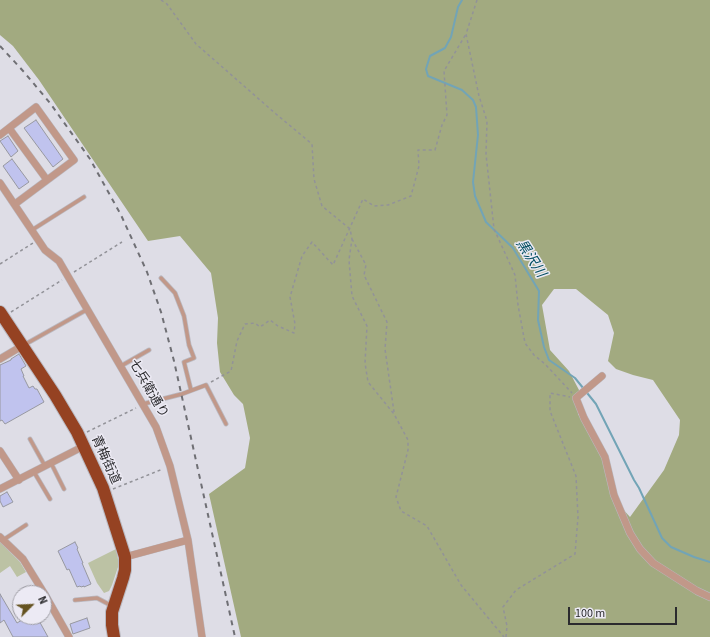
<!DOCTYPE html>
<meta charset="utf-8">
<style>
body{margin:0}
#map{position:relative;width:710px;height:637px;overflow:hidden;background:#dedde6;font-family:"Source Sans 3",sans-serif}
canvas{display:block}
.north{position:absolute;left:12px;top:585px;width:40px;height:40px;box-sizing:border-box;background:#eceaf4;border:1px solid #9f9ea5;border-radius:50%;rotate:66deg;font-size:11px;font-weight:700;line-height:16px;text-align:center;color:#2b2b2e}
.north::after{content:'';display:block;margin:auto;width:14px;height:18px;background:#655321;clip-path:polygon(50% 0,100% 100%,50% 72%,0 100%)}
.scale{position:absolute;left:568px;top:607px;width:109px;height:18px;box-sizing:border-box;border:2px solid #2b2b2e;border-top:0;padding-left:5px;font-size:12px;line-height:14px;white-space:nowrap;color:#2b2b2e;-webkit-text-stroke:3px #eceaf4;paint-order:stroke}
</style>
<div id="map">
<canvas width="710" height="637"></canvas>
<div class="north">N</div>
<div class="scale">100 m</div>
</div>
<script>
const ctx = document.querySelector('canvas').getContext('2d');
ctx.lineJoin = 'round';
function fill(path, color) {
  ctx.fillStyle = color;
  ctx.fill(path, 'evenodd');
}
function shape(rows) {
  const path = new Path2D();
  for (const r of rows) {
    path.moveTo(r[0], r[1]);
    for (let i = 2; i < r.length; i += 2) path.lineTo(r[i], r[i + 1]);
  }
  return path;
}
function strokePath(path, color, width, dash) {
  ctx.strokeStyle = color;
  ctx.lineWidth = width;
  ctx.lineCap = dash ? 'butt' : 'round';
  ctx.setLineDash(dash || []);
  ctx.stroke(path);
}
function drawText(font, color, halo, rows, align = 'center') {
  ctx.font = font + ' "Source Sans 3","Noto Sans JP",sans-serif';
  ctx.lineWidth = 3;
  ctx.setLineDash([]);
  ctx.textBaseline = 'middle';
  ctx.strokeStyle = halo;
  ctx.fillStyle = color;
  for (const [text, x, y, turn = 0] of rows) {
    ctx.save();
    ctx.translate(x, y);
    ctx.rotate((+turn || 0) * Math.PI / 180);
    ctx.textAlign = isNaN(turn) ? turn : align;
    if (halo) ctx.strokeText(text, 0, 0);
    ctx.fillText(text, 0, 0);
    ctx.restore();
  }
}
fill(shape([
 [0,542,20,562,26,572,17,577,10,566,0,573],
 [116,549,119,564,112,585,109,591,104,593,97,583,88,563]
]), '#bcc2a4');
fill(shape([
 [0,0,710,0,710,637,241,637,209,494,245,468,250,438,243,404,234,395,220,372,217,343,218,318,211,273,180,236,148,241,39,80,13,46,0,35],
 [554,289,576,289,608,315,614,333,608,361,616,369,633,375,653,380,680,420,679,435,664,470,630,517,611,496,608,460,578,414,579,390,569,371,550,350,542,305]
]), '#a2aa80');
strokePath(shape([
 [462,0,458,7,451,37,445,48,430,56,426,69,428,76,462,90,473,100,476,107,478,135,473,182,475,196,486,222,513,248,539,291,538,320,544,347,549,360,575,378,596,404,634,480,639,488,662,538,671,547,694,557,710,562]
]), '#72a4b6', 2);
const building = shape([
 [36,120,63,159,53,167,24,128,36,120],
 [8,136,18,151,11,157,0,141,8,136],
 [12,159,29,182,19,189,3,166,12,159],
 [19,354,26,366,21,369,24,376,23,376,29,388,33,386,35,389,37,389,44,402,5,424,2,420,0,421,0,365,11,360,11,359,19,354],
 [7,492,13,502,3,507,0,501,0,496,7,492],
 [75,542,78,548,77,549,83,563,82,563,91,584,84,587,84,586,81,587,80,586,77,587,69,569,67,570,58,551,75,542],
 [0,594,17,623,27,617,31,617,32,619,37,617,48,637,13,637,4,620,0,623,0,594],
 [87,618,90,628,73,634,70,624,87,618]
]);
fill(building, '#c0c3ee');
strokePath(building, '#9798a0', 1);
const lane = shape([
 [32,230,84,197],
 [161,278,175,293,184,316,189,345,194,358,184,362,191,390],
 [24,345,88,309],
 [121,366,149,350],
 [143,404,182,394,206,385,226,424],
 [30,439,45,466],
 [51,463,64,489],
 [34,472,50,499],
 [3,540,26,525],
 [75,600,97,598,112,606]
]);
const street = shape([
 [9,128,47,180],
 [0,135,36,107,74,160,15,204],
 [0,183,45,250,59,261,156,427,170,466,188,540,202,637],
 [0,359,22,346],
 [602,376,576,398,584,418,605,457,614,495,630,533,640,549,653,563,697,591,710,597],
 [0,451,19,480],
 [0,489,84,446],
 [0,537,23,559,44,593],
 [125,557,188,540],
 [44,593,69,637]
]);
const highway = shape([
 [0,312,55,395,77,432,103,488,125,557,125,570,123,578,112,612,112,625,114,637]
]);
strokePath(lane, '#bab9c1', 5);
strokePath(street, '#bab9c1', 8);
strokePath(highway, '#bab9c1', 14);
strokePath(shape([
 [161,0,167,4,196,44,276,114,312,144,314,179,322,206,350,229,352,239,349,260,352,296,367,326,365,363,368,382,394,414,408,440,408,450,396,497,401,511,427,526,461,585,504,637],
 [477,0,466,34,479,96,487,121,486,154,494,229,515,275,518,305,525,343,534,355,545,364,572,393],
 [352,239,366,265,364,275,387,322,385,349,394,412],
 [0,264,33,243],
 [74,272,122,242],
 [11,312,62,280],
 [211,382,231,371,237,341,245,324,255,323,260,327,270,320,278,326,294,333,295,324,290,297,302,256,312,242,333,265,363,199,374,206,388,205,411,196,419,166,418,150,435,150,442,125,447,115,444,71,466,34],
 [87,432,136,408],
 [113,489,163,469],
 [506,637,507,626,503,607,516,590,575,554,578,517,576,476,550,411,550,393,570,397]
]), '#929298', 1.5, [3, 3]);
strokePath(lane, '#c19889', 3.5);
strokePath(street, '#c19889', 7);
strokePath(highway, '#954222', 12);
strokePath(shape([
 [0,46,24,72,50,103,90,159,121,215,147,272,161,312,174,361,235,637]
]), '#6f6f74', 2, [5, 5]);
drawText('13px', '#2b2b2e', '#eceaf4', [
 ["七兵衛通り",148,389,60],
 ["青梅街道",105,460,66]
]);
drawText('italic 14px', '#034f62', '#eceaf4', [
 ["黒沢川",530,259,57]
]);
</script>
